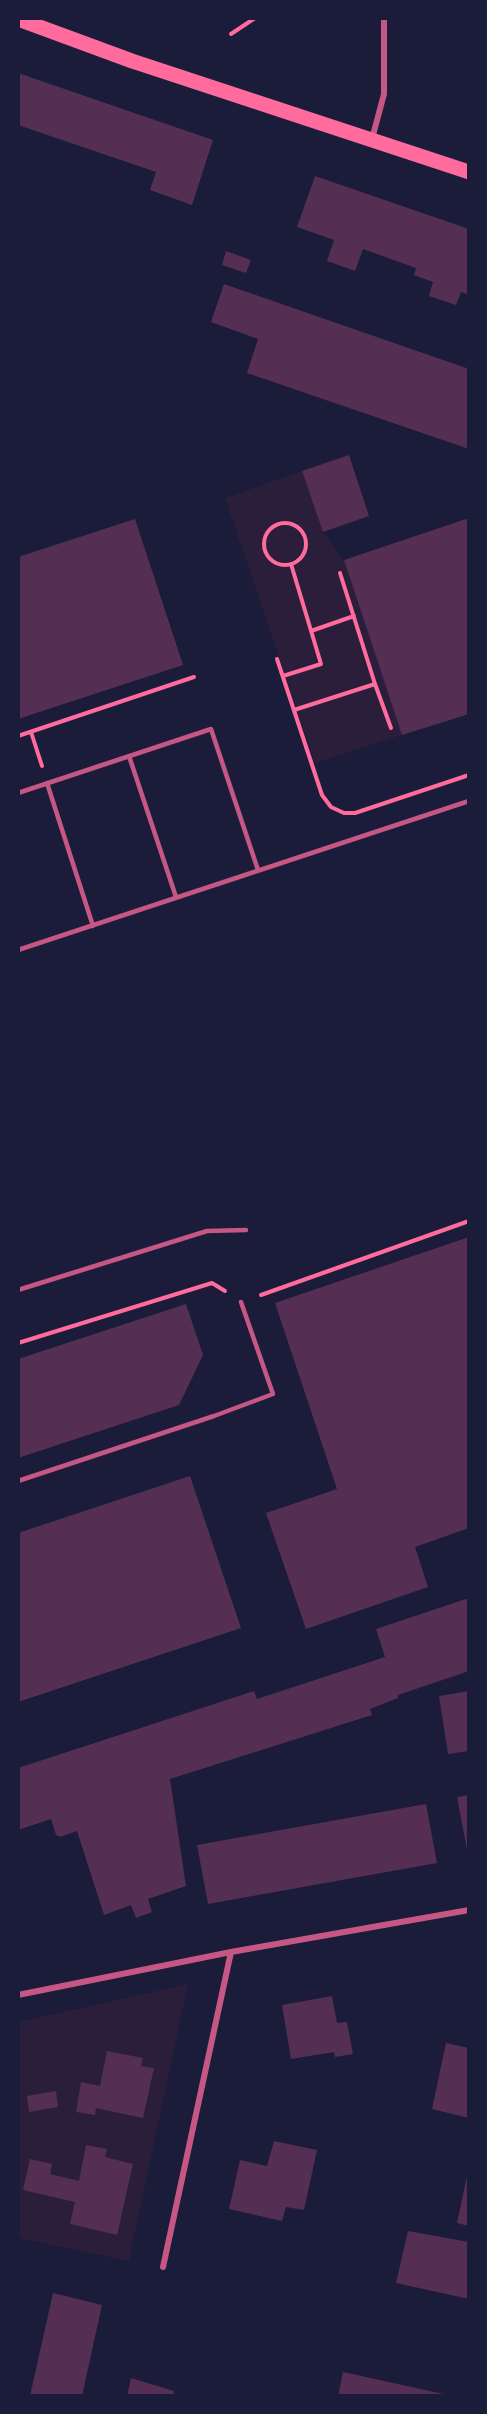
<!DOCTYPE html>
<style>
body{margin:0}
#map{position:relative;width:487px;height:2414px;overflow:hidden;background:#1b1b3a;font-family:Roboto,sans-serif}
canvas{display:block}
.frame{position:absolute;inset:0;border:20px solid #1b1b3a;pointer-events:none}
</style>
<div id="map">
<canvas width="487" height="2414"></canvas>
<div class="frame"></div>
</div>
<script>
const ctx = document.querySelector('canvas').getContext('2d');
ctx.lineJoin = 'round';
function fill(path, color) {
  ctx.fillStyle = color;
  ctx.fill(path, 'evenodd');
}
function shape(rows) {
  const path = new Path2D();
  for (const r of rows) {
    if (r.length === 3) {
      path.moveTo(r[0] + r[2], r[1]);
      path.arc(r[0], r[1], r[2], 0, 2 * Math.PI);
      continue;
    }
    path.moveTo(r[0], r[1]);
    for (let i = 2; i < r.length; i += 2) path.lineTo(r[i], r[i + 1]);
  }
  return path;
}
function strokePath(path, color, width, dash) {
  ctx.strokeStyle = color;
  ctx.lineWidth = width;
  ctx.lineCap = dash ? 'butt' : 'round';
  ctx.setLineDash(dash || []);
  ctx.stroke(path);
}
fill(shape([
 [302,471,323,532,344,560,402,735,315,763,225,498],
 [188,1984,129,2261,18,2238,18,2022]
]), '#2a1e3b');
fill(shape([
 [18,73,213,140,192,205,150,190,156,172,18,125],
 [315,176,469,229,469,295,461,292,456,305,429,296,433,282,414,275,416,268,363,249,355,271,327,261,334,240,297,227],
 [226,251,251,260,246,273,222,265],
 [224,284,469,369,469,449,247,373,258,339,211,322],
 [349,455,369,516,323,532,302,471],
 [469,518,469,714,402,735,344,560],
 [135,519,183,665,18,719,18,557],
 [469,1237,469,1528,415,1547,428,1587,306,1629,266,1513,337,1489,275,1303],
 [186,1304,203,1355,179,1405,18,1458,18,1359],
 [190,1476,241,1628,18,1702,18,1533],
 [469,1598,469,1671,398,1695,398,1698,370,1709,372,1715,170,1779,186,1886,148,1899,152,1912,136,1918,131,1905,104,1915,77,1831,60,1837,56,1835,51,1819,18,1830,18,1768,254,1691,257,1699,385,1657,376,1629],
 [469,1691,469,1751,448,1754,439,1696],
 [469,1795,469,1850,467,1850,457,1797],
 [426,1804,437,1863,208,1904,197,1845],
 [332,1996,337,2023,347,2022,353,2054,335,2057,334,2052,291,2059,282,2005],
 [446,2043,469,2048,469,2118,432,2109],
 [107,2051,143,2058,141,2066,154,2068,143,2118,96,2108,95,2115,76,2112,81,2082,100,2086],
 [56,2091,58,2107,29,2112,27,2096],
 [274,2141,317,2150,304,2210,286,2207,282,2221,229,2209,240,2160,267,2166],
 [86,2145,107,2149,105,2157,133,2164,117,2235,70,2224,75,2202,23,2190,30,2159,52,2164,50,2174,79,2181],
 [468,2171,469,2171,469,2226,457,2223],
 [408,2231,469,2242,469,2299,396,2283],
 [53,2293,102,2305,82,2396,30,2396],
 [343,2372,448,2395,448,2396,338,2396],
 [131,2378,174,2391,173,2396,127,2396]
]), '#542f53');
strokePath(shape([
 [231,34,255,18],
 [285,544,21],
 [340,573,375,684],
 [311,631,354,616],
 [277,659,322,795,331,807,344,813,355,813,469,775],
 [283,676,321,664,291,564],
 [294,710,375,684,391,728],
 [31,732,42,766],
 [18,736,194,677],
 [261,1295,469,1221],
 [18,1343,212,1283,225,1291]
]), '#ff6b9d', 4);
strokePath(shape([
 [129,756,176,897],
 [47,783,93,926],
 [18,793,211,729,258,870],
 [18,950,469,801],
 [18,1290,207,1231,246,1230],
 [18,1481,214,1416,273,1394,241,1302]
]), '#c65784', 4.5);
strokePath(shape([
 [372,139,384,94,384,18],
 [18,1995,231,1952,469,1910],
 [163,2267,231,1952]
]), '#c65784', 6);
strokePath(shape([
 [18,19,132,61,469,172]
]), '#ff6b9d', 15);
</script>
